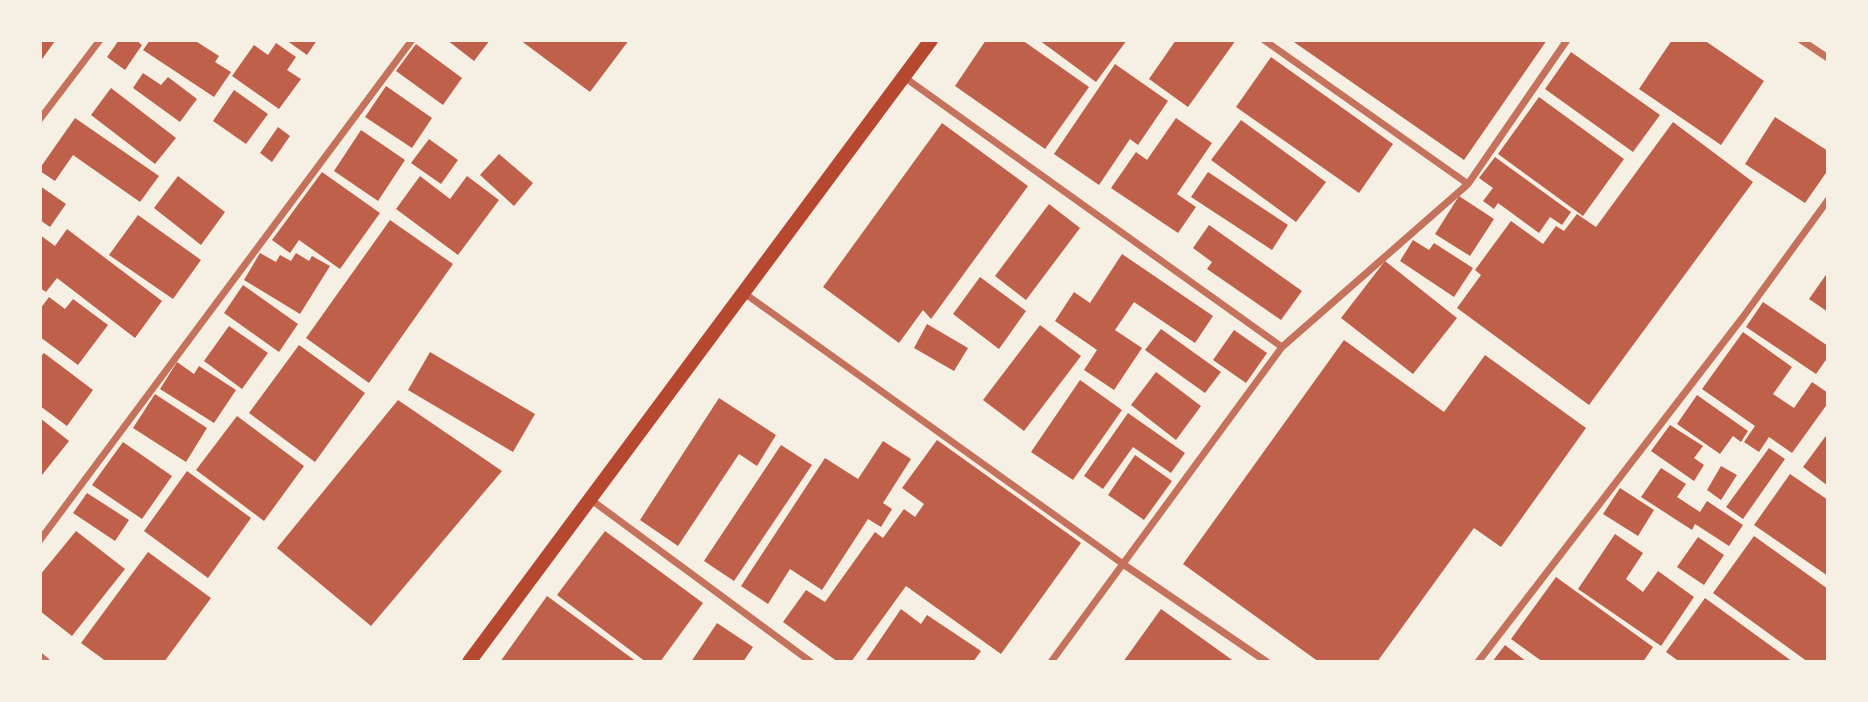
<!DOCTYPE html>
<style>
body{margin:0}
#map{position:relative;width:1868px;height:702px;overflow:hidden;background:#f6efe4;font-family:"Roboto Condensed",sans-serif}
canvas{display:block}
.frame{position:absolute;inset:0;border:42px solid #f6efe4;pointer-events:none}
</style>
<div id="map">
<canvas width="1868" height="702"></canvas>
<div class="frame"></div>
</div>
<script>
const ctx = document.querySelector('canvas').getContext('2d');
ctx.lineJoin = 'round';
function fill(path, color) {
  ctx.fillStyle = color;
  ctx.fill(path, 'evenodd');
}
function shape(rows) {
  const path = new Path2D();
  for (const r of rows) {
    path.moveTo(r[0], r[1]);
    for (let i = 2; i < r.length; i += 2) path.lineTo(r[i], r[i + 1]);
  }
  return path;
}
function strokePath(path, color, width, dash) {
  ctx.strokeStyle = color;
  ctx.lineWidth = width;
  ctx.lineCap = dash ? 'butt' : 'round';
  ctx.setLineDash(dash || []);
  ctx.stroke(path);
}
fill(shape([
 [40,40,55,41,40,62],
 [119,40,138,40,137,41,142,45,125,70,107,57],
 [150,40,194,40,219,56,215,62,231,72,214,97,143,50],
 [286,40,317,40,307,55],
 [447,40,490,40,474,61],
 [520,40,629,40,590,92],
 [986,40,1022,40,1089,87,1045,149,955,86],
 [1039,40,1127,40,1096,82],
 [1176,40,1236,40,1188,107,1149,79],
 [1291,40,1547,40,1464,160],
 [1672,40,1704,40,1764,81,1721,145,1639,89],
 [276,43,296,57,287,70,301,79,279,109,232,76,254,45,268,55],
 [416,44,462,78,443,105,396,71],
 [1571,52,1660,115,1633,152,1545,89],
 [1271,57,1393,144,1359,193,1236,107],
 [1115,64,1168,101,1138,145,1130,139,1099,185,1054,154],
 [143,73,161,85,168,77,197,99,180,122,133,88],
 [386,86,432,118,412,148,365,117],
 [111,88,176,138,155,164,91,115],
 [234,90,268,114,246,144,213,121],
 [1539,97,1624,159,1583,216,1498,154],
 [1775,117,1828,151,1828,170,1805,203,1745,164],
 [75,118,159,176,140,202,73,155,55,181,40,171,40,168],
 [1176,118,1212,143,1177,194,1196,207,1178,233,1111,188,1136,152,1147,160],
 [1241,120,1326,182,1296,222,1211,160],
 [1673,122,1753,182,1589,405,1457,308,1481,275,1475,270,1511,221,1543,244,1556,226,1564,231,1577,214,1596,227],
 [942,123,1028,186,931,319,923,310,899,343,823,287],
 [278,127,290,136,272,162,260,153],
 [361,130,405,160,378,201,334,171],
 [429,139,458,160,441,184,411,163],
 [499,154,533,183,514,206,480,175],
 [1495,157,1571,212,1562,225,1550,217,1539,233,1498,203,1494,209,1483,201,1493,188,1479,178],
 [322,172,380,213,340,269,299,240,290,253,272,240],
 [1208,172,1288,225,1272,250,1191,197],
 [178,176,225,212,201,245,154,208],
 [420,176,450,199,467,176,499,200,458,255,396,209],
 [40,186,66,204,50,227,40,220],
 [1459,196,1494,219,1470,256,1435,234],
 [1049,204,1080,228,1026,300,995,276],
 [138,215,201,260,173,299,109,255],
 [390,220,453,264,369,383,306,338],
 [1209,225,1302,291,1281,320,1207,269,1212,262,1193,248],
 [67,229,162,301,135,338,57,278,46,292,40,288,40,235,55,246],
 [1413,240,1429,250,1434,243,1473,268,1454,297,1400,261],
 [260,253,276,262,280,255,291,261,296,253,309,261,312,256,330,266,300,314,244,280],
 [1122,254,1213,316,1195,343,1134,302,1115,330,1142,348,1114,390,1084,370,1097,350,1055,321,1074,292,1090,303],
 [1385,261,1457,318,1413,374,1341,318],
 [1828,272,1828,312,1809,299],
 [980,277,1026,311,999,349,953,314],
 [243,285,298,324,279,352,224,313],
 [49,297,65,309,73,299,108,325,78,365,40,337,40,309],
 [1763,302,1828,346,1828,357,1816,374,1746,327],
 [927,324,968,348,954,371,914,348],
 [1040,325,1081,356,1024,431,983,400],
 [229,326,268,353,242,389,204,361],
 [1161,329,1221,372,1205,393,1145,350],
 [1234,330,1267,353,1246,383,1213,360],
 [1743,332,1792,367,1773,394,1794,408,1812,382,1828,393,1828,403,1792,453,1769,437,1759,452,1744,442,1755,426,1702,389],
 [1344,340,1444,412,1485,355,1586,428,1501,547,1474,528,1377,662,1319,662,1183,564],
 [299,345,365,393,315,462,249,413],
 [430,352,535,414,513,452,408,390],
 [44,353,93,390,67,426,40,406,40,357],
 [177,362,194,374,199,366,236,390,214,423,160,389],
 [1156,372,1201,406,1176,440,1131,405],
 [1080,380,1122,410,1073,480,1031,452],
 [155,394,207,428,186,462,133,428],
 [1697,395,1748,431,1741,442,1733,436,1720,454,1677,424],
 [719,398,776,435,757,466,739,454,678,546,640,520],
 [398,400,502,471,371,626,277,548],
 [1128,413,1185,453,1171,473,1133,447,1103,489,1084,476],
 [237,416,304,466,264,521,196,470],
 [40,418,69,441,42,475,40,473],
 [1670,425,1703,446,1694,458,1704,465,1694,481,1651,451],
 [1828,433,1828,486,1803,467],
 [937,440,1081,543,1001,654,906,586,851,662,838,662,783,622,806,590,825,602,875,532,883,538,904,509,915,517,924,504,902,488],
 [883,441,911,459,883,503,892,509,881,527,868,519,822,590,790,569,768,604,741,586,825,458,858,479],
 [123,442,172,476,142,519,92,485],
 [781,445,812,465,734,581,704,561],
 [1769,448,1785,459,1743,519,1726,507],
 [1135,455,1172,481,1144,520,1108,495],
 [1721,466,1737,475,1721,500,1707,490],
 [1661,468,1686,484,1677,497,1700,512,1707,501,1743,525,1729,546,1695,524,1692,530,1641,497],
 [187,471,251,518,208,578,144,531],
 [1790,474,1828,500,1828,576,1754,525],
 [1620,488,1654,510,1638,536,1603,514],
 [87,493,129,520,115,541,73,513],
 [76,531,125,569,72,636,40,611,40,575],
 [605,531,703,603,660,662,646,662,557,595],
 [1615,534,1643,553,1626,579,1643,592,1658,571,1694,597,1661,646,1578,589],
 [1754,536,1828,589,1828,662,1808,662,1713,593],
 [1698,537,1724,555,1704,585,1677,567],
 [148,552,211,598,164,662,107,662,81,643],
 [1556,577,1653,647,1643,662,1543,662,1511,639],
 [547,596,637,662,500,662],
 [1705,598,1793,662,1680,662,1666,652],
 [901,609,921,624,927,615,981,651,973,662,865,662],
 [1161,609,1235,662,1123,662],
 [717,623,753,647,743,662,691,662],
 [1505,645,1527,662,1492,662]
]), '#bf614a');
strokePath(shape([
 [1264,40,1468,184],
 [1801,40,1828,58],
 [904,77,1282,347],
 [40,119,100,40],
 [744,293,1123,564,1267,662],
 [590,499,811,662],
 [40,540,412,40],
 [40,656,47,662],
 [1051,662,1282,347,1468,184,1567,40],
 [1478,662,1743,317,1828,200]
]), '#c5725c', 7);
strokePath(shape([
 [469,662,931,40]
]), '#b5482f', 14);
</script>
